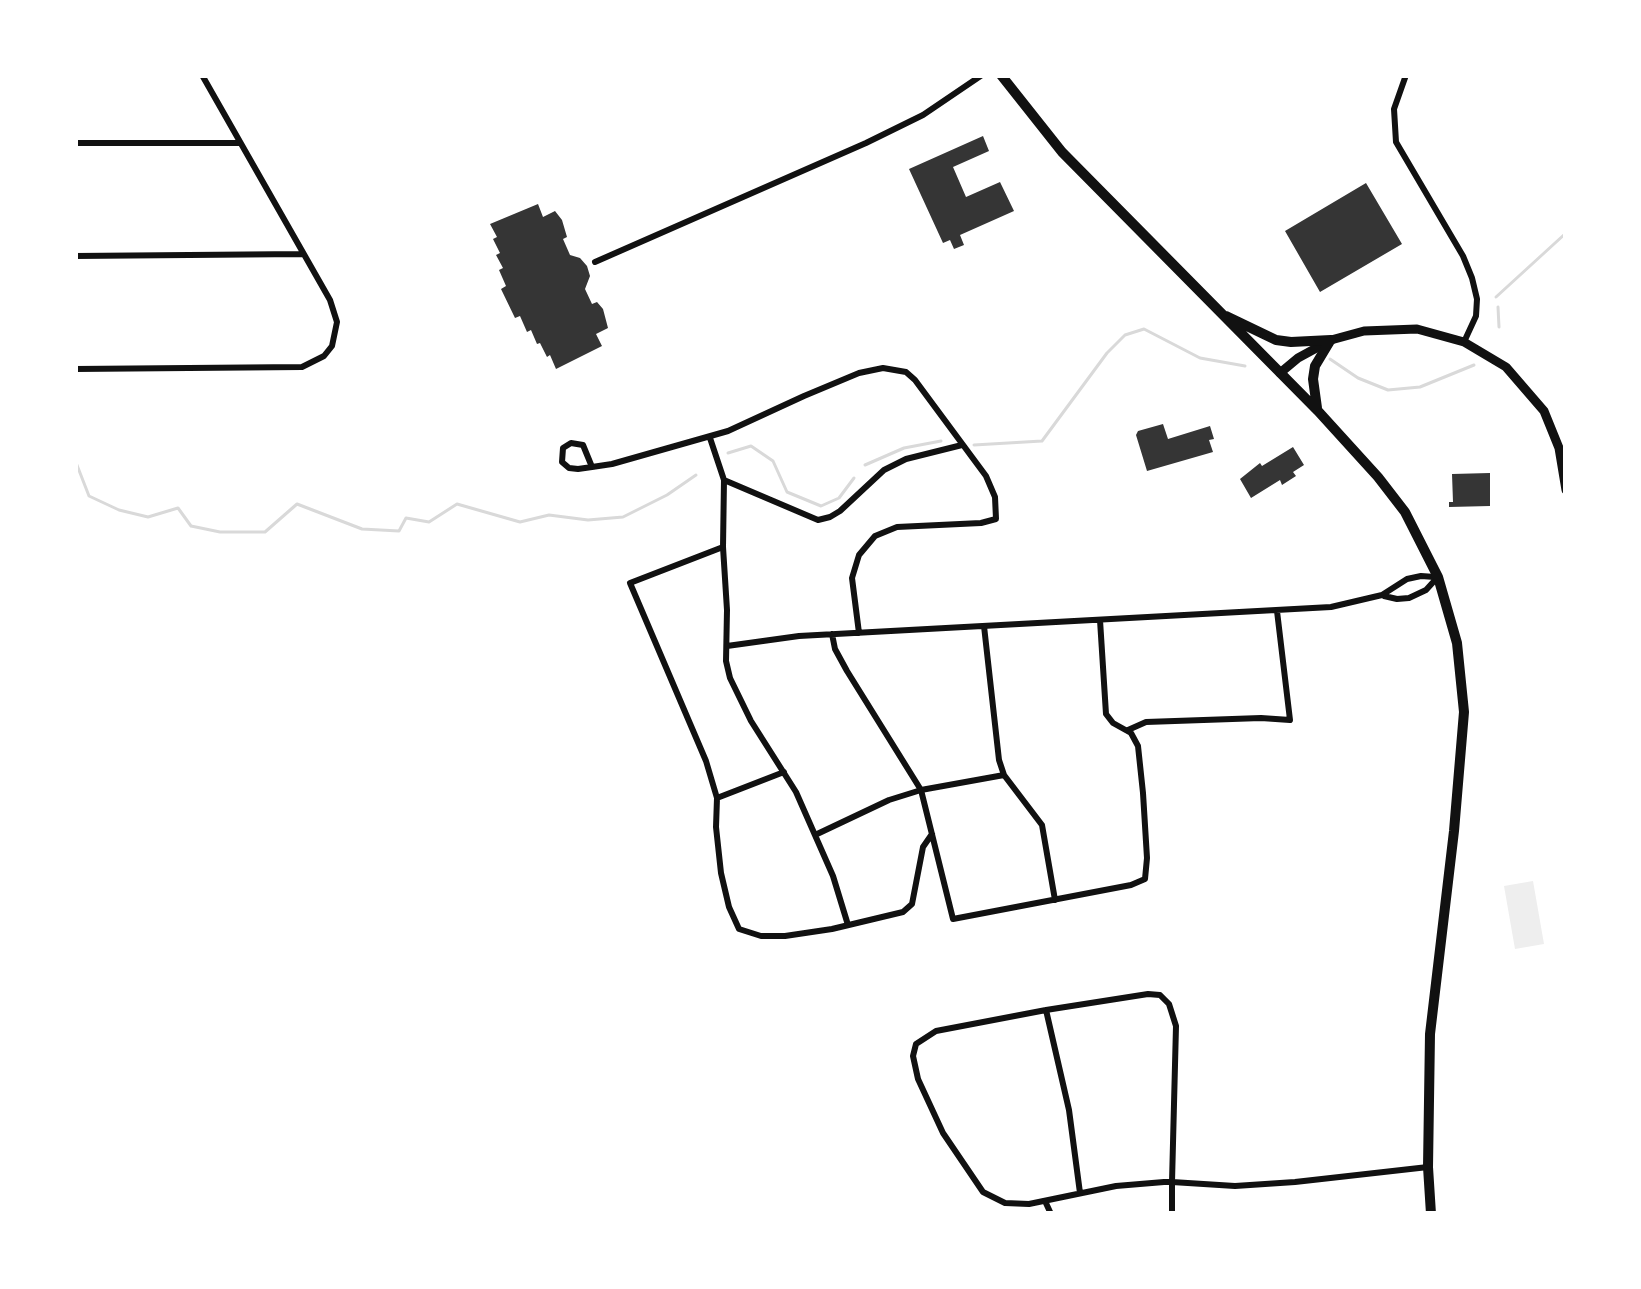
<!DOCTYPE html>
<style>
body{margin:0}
#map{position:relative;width:1641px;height:1289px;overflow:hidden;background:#fff;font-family:"Fira Sans",sans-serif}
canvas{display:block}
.frame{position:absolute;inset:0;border:78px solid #fff;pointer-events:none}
</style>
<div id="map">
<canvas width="1641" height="1289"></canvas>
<div class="frame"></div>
</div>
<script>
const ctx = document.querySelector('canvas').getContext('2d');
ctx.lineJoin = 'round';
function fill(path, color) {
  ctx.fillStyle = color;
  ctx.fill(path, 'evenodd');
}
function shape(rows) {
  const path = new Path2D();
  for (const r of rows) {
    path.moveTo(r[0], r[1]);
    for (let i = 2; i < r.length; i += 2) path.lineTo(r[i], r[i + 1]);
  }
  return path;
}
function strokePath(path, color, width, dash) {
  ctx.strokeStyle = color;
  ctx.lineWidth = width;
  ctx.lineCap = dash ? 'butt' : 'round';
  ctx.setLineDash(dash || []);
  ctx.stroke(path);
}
fill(shape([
 [1533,881,1544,944,1515,949,1504,886]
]), '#eee');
strokePath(shape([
 [1496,297,1566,233],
 [1498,307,1499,327],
 [1330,359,1358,378,1388,390,1420,387,1474,365],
 [974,445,1042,441,1107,353,1125,335,1144,329,1200,358,1245,366],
 [728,453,751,446,773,461,787,492,821,506,839,498,854,478],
 [75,460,89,496,119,510,148,517,178,508,191,526,220,532,265,532,297,504,362,529,399,531,406,518,429,522,457,504,520,522,549,515,588,520,623,517,667,495,696,475],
 [865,465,904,448,941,441]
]), '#d9d9d9', 3);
fill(shape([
 [983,136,989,151,953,167,966,197,1000,182,1014,211,960,235,964,245,954,249,950,240,943,243,909,169],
 [1366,183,1402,244,1320,292,1285,231],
 [538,204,543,217,555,211,562,220,567,237,563,239,570,255,580,258,587,266,590,276,585,289,592,304,597,302,603,309,608,328,596,334,602,346,556,369,550,355,547,357,540,343,537,344,531,330,527,332,520,316,515,318,501,289,506,286,499,270,503,268,496,255,500,253,493,239,497,237,490,224],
 [1163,424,1168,439,1210,426,1214,439,1209,440,1213,452,1147,471,1136,435,1138,431],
 [1293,447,1304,465,1293,472,1296,476,1282,485,1280,480,1251,498,1240,479,1260,463,1262,466],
 [1490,473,1490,506,1449,507,1449,502,1453,502,1452,474]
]), '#353535');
strokePath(shape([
 [1406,75,1394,109,1396,142,1463,256,1472,278,1477,299,1476,316,1464,342],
 [75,143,239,143],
 [75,256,303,254],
 [595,262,866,143,923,115,982,75],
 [75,369,302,367,324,356,332,346,337,322,330,300,202,75],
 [710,438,724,480,723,547,727,610,726,661,730,678,751,721,796,792,833,876,848,925],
 [592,467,583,445,571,443,563,448,562,462,569,468,578,469,592,467,612,464,728,431,804,396,859,373,883,368,906,372,915,380,986,476,995,497,996,519,981,523,897,527,875,536,859,555,852,578,859,633],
 [724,480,818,520,830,517,840,511,884,470,906,459,962,445],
 [723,547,630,583,706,761,717,798,716,827,721,873,729,907,739,929,761,936,785,936,832,929,903,912,912,904,923,847,932,834],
 [1384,596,1397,599,1409,598,1426,590,1436,579],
 [984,626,999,760,1004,775,1042,825,1055,900],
 [832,634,835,649,847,671,921,790,953,919,1131,885,1145,879,1147,858,1143,793,1138,746,1131,733,1113,723,1106,714,1100,620],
 [727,646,799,636,1331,607,1382,595,1407,579,1421,576,1435,577],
 [1128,730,1146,722,1261,718,1290,720,1277,611],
 [717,798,784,772],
 [815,835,889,800,921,790,1004,775],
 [1046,1010,1069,1110,1080,1193],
 [1045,1201,1051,1214],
 [1172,1214,1172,1182,1176,1026,1169,1004,1160,995,1148,994,1046,1010,936,1031,916,1044,913,1056,918,1079,943,1133,983,1192,1005,1203,1029,1204,1116,1186,1164,1182,1172,1182,1235,1186,1295,1182,1428,1167]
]), '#111', 6);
strokePath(shape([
 [1280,373,1298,358,1331,340,1364,331,1417,329,1464,342,1506,367,1544,411,1559,448,1566,490]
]), '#111', 9);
strokePath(shape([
 [1001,75,1062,152,1318,411,1378,477,1405,512,1438,577,1457,643,1464,712,1454,831,1430,1034,1428,1167,1431,1214],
 [1226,316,1276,340,1291,342,1331,340],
 [1317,408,1313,379,1315,366,1330,341]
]), '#111', 10);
</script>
